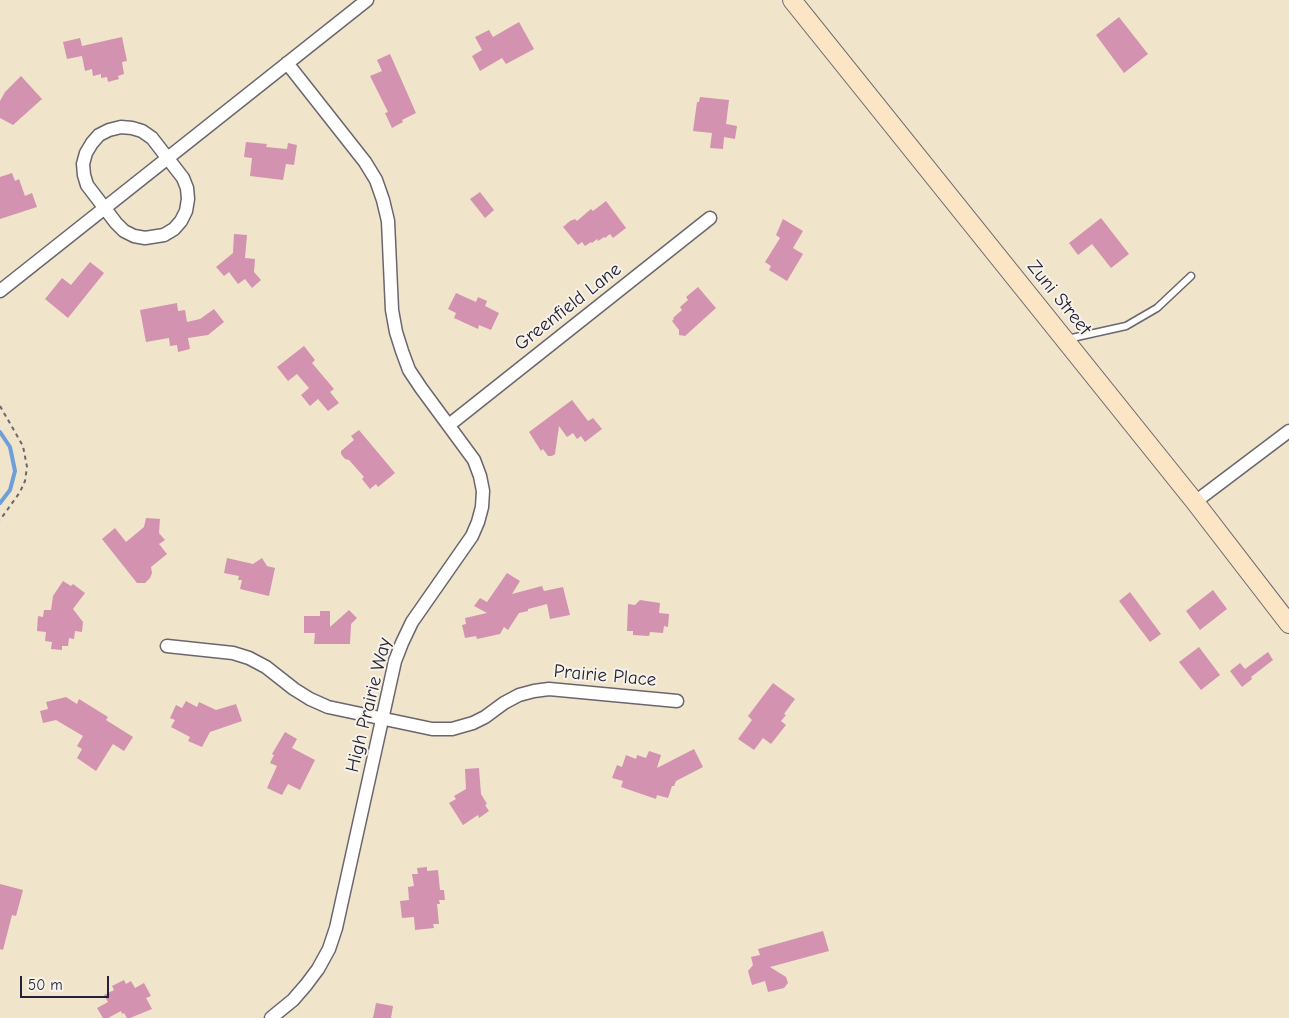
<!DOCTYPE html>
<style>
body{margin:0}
#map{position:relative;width:1289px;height:1018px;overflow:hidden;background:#f0e5cb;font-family:"Comic Neue",sans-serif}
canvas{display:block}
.scale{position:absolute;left:20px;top:976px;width:89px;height:22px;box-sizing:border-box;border:2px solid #22223b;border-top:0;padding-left:6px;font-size:15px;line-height:18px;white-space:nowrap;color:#22223b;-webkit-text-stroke:4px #f7f3e8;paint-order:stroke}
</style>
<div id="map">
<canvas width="1289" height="1018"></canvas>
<div class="scale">50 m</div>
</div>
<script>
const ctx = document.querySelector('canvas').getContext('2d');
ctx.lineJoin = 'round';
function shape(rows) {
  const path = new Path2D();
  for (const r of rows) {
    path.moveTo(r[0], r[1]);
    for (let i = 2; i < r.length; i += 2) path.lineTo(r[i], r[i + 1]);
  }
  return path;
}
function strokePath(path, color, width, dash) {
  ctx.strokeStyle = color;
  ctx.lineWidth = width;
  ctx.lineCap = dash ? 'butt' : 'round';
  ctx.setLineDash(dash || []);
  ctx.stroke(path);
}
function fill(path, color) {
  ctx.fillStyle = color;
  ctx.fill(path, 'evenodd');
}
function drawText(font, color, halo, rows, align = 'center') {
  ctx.font = font + ' "Comic Neue",sans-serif';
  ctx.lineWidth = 4;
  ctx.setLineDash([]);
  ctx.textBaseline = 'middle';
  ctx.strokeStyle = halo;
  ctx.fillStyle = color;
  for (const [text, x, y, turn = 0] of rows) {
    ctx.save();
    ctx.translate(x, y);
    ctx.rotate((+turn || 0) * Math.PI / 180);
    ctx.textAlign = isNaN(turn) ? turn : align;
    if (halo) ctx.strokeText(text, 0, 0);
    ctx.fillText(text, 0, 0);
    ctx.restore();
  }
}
strokePath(shape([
 [0,432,10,447,15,471,10,490,0,503]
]), '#6f9fd9', 4);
fill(shape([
 [1119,17,1148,54,1124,73,1096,35],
 [519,22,534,49,506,64,502,58,480,71,472,56,482,50,475,37,489,30,493,37],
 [122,37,127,61,122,62,124,74,118,76,119,79,108,82,107,77,101,78,101,74,93,76,92,69,85,71,82,56,67,59,63,42,80,38,82,46],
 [390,54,416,113,402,120,403,122,392,128,385,113,388,112,370,76,382,71,377,60],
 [21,76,42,99,13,125,0,118,0,101,5,92],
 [700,97,729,100,726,124,737,126,735,139,724,137,723,149,710,148,712,133,693,131,697,102,699,102],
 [246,142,267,144,266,147,287,149,288,143,297,145,294,165,286,164,283,180,250,176,252,158,244,157],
 [12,173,15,181,19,179,25,196,32,193,37,207,0,219,0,177],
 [480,192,494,210,485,218,470,199],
 [606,201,626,228,613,238,610,234,605,238,604,237,598,241,597,239,592,243,591,242,585,246,582,242,578,245,563,227,570,221,575,219,577,221,591,209,593,211],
 [1101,218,1129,254,1111,268,1092,244,1078,255,1069,243],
 [783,219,803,231,793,248,803,254,787,281,769,270,771,266,765,262,780,238,776,235],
 [234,234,247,235,245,258,255,259,254,272,261,280,252,288,245,279,238,284,229,272,224,276,216,267,233,253],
 [90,262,104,273,68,318,45,299,62,278,71,285],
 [698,287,716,308,685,336,679,335,679,330,672,321,674,319,673,318,682,310,680,307,688,300,686,297],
 [456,293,476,302,478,297,487,301,485,306,499,313,491,330,479,325,478,329,454,318,456,313,448,309],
 [177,303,178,311,185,310,187,322,200,319,214,309,224,322,208,335,188,338,190,349,178,352,177,345,170,346,169,338,146,342,140,310],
 [304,346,315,360,312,363,334,389,330,392,339,403,328,411,318,399,310,406,301,395,309,388,297,374,288,381,277,367],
 [572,400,588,421,593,418,602,429,585,442,581,436,577,439,573,433,567,437,559,426,555,454,552,456,548,456,543,449,541,451,529,432],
 [359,430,395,473,378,487,376,484,370,489,362,479,364,477,349,460,345,459,341,454,341,451,354,440,351,436],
 [146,518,160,519,159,533,165,540,159,544,167,554,151,567,152,573,150,578,145,583,137,583,102,539,115,528,126,542,144,527],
 [227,558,253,564,262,558,267,566,275,568,269,596,240,589,242,580,238,580,239,576,224,573],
 [507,573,520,581,512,594,542,586,544,591,563,587,570,615,550,619,547,604,528,609,528,611,519,613,508,630,504,627,500,634,477,639,476,636,465,638,462,625,466,624,465,618,487,613,474,606,480,598,487,602],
 [63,581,71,586,73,584,85,593,73,609,83,622,82,632,75,631,74,639,69,638,68,646,62,646,62,650,51,649,52,642,45,641,46,632,37,631,38,616,43,617,44,610,51,610,53,596],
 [1213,590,1227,609,1200,630,1186,611],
 [1130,592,1161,634,1150,642,1119,601],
 [640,600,660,603,659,613,669,614,668,627,664,626,663,633,650,632,649,636,633,635,633,631,627,631,628,604,635,605],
 [349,610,357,618,351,624,350,644,314,644,315,633,304,633,304,616,320,616,320,611,330,611,330,627],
 [1199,647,1220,675,1201,690,1179,662],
 [1268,652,1273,660,1251,677,1252,679,1242,687,1230,671,1240,663,1245,669],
 [773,683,795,699,784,714,786,715,781,721,786,725,771,744,763,738,754,750,738,739,752,720,748,716],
 [66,697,77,704,79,699,108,717,106,720,133,737,124,751,113,744,96,771,77,758,82,749,77,746,83,736,56,720,43,723,40,711,48,709,46,702],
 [186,701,197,707,199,702,216,710,236,704,242,721,210,732,202,747,188,741,190,737,171,727,175,720,170,718,176,705,182,708],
 [285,732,297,739,292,748,315,760,300,790,288,784,282,795,267,788,277,766,270,763,274,755,272,754],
 [694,749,703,767,676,781,674,786,672,786,668,798,657,795,656,799,621,787,623,781,612,778,617,765,622,767,626,755,636,759,637,755,646,758,649,751,661,755,657,768],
 [479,768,481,794,487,804,485,805,489,811,479,818,478,815,463,825,449,803,456,799,454,796,466,789,465,769],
 [427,867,427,871,438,870,440,890,444,890,445,900,439,900,440,904,437,904,439,924,433,924,434,928,415,930,414,917,402,918,400,901,409,900,408,887,414,886,412,874,418,874,417,868],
 [0,884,23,890,16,916,12,915,3,950,0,949],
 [823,931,829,951,770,967,786,977,788,983,784,988,768,992,765,981,752,985,748,971,753,965,751,957,760,955,758,949],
 [124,980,126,984,131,981,135,988,144,983,151,996,146,998,152,1009,130,1018,127,1018,124,1013,122,1014,121,1011,108,1018,103,1018,97,1008,108,1002,104,995,114,990,112,986],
 [376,1003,393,1006,391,1018,373,1018]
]), '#d292b0');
const lane = shape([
 [1068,341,1072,338,1126,326,1157,308,1191,276]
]);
const street = shape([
 [121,127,132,128,142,131,152,138,183,178,187,188,188,199,186,211,181,221,174,229,164,235,145,238,134,236,124,231,116,223,87,185,84,175,83,164,86,153,92,143,99,135,109,130,121,127],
 [0,291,367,0],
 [449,425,710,218],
 [1195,502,1289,431],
 [167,646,233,653,249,658,266,667,294,689,310,699,328,707,432,729,452,729,473,723,485,717,504,703,519,695,534,691,549,689,677,701],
 [271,1018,293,1000,306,985,318,969,329,949,336,928,395,661,402,643,412,622,472,536,478,522,482,507,483,491,480,476,474,460,421,388,409,370,402,351,396,332,392,310,388,221,383,200,376,180,365,162,287,63]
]);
const secondary = shape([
 [792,0,1195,502,1289,624]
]);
strokePath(lane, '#6a666d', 9);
strokePath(street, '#6a666d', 15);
strokePath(secondary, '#6a666d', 20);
strokePath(shape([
 [0,406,23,446,27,467,25,481,20,492,0,520]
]), '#6a666d', 2, [4, 4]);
strokePath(lane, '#fff', 6);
strokePath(street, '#fff', 12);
strokePath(secondary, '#fce5c4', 18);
drawText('19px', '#22223b', '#f7f3e8', [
 ["Zuni Street",1059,298,51],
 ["Greenfield Lane",568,307,-38],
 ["Prairie Place",605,676,5],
 ["High Prairie Way",369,705,-76]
]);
</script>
